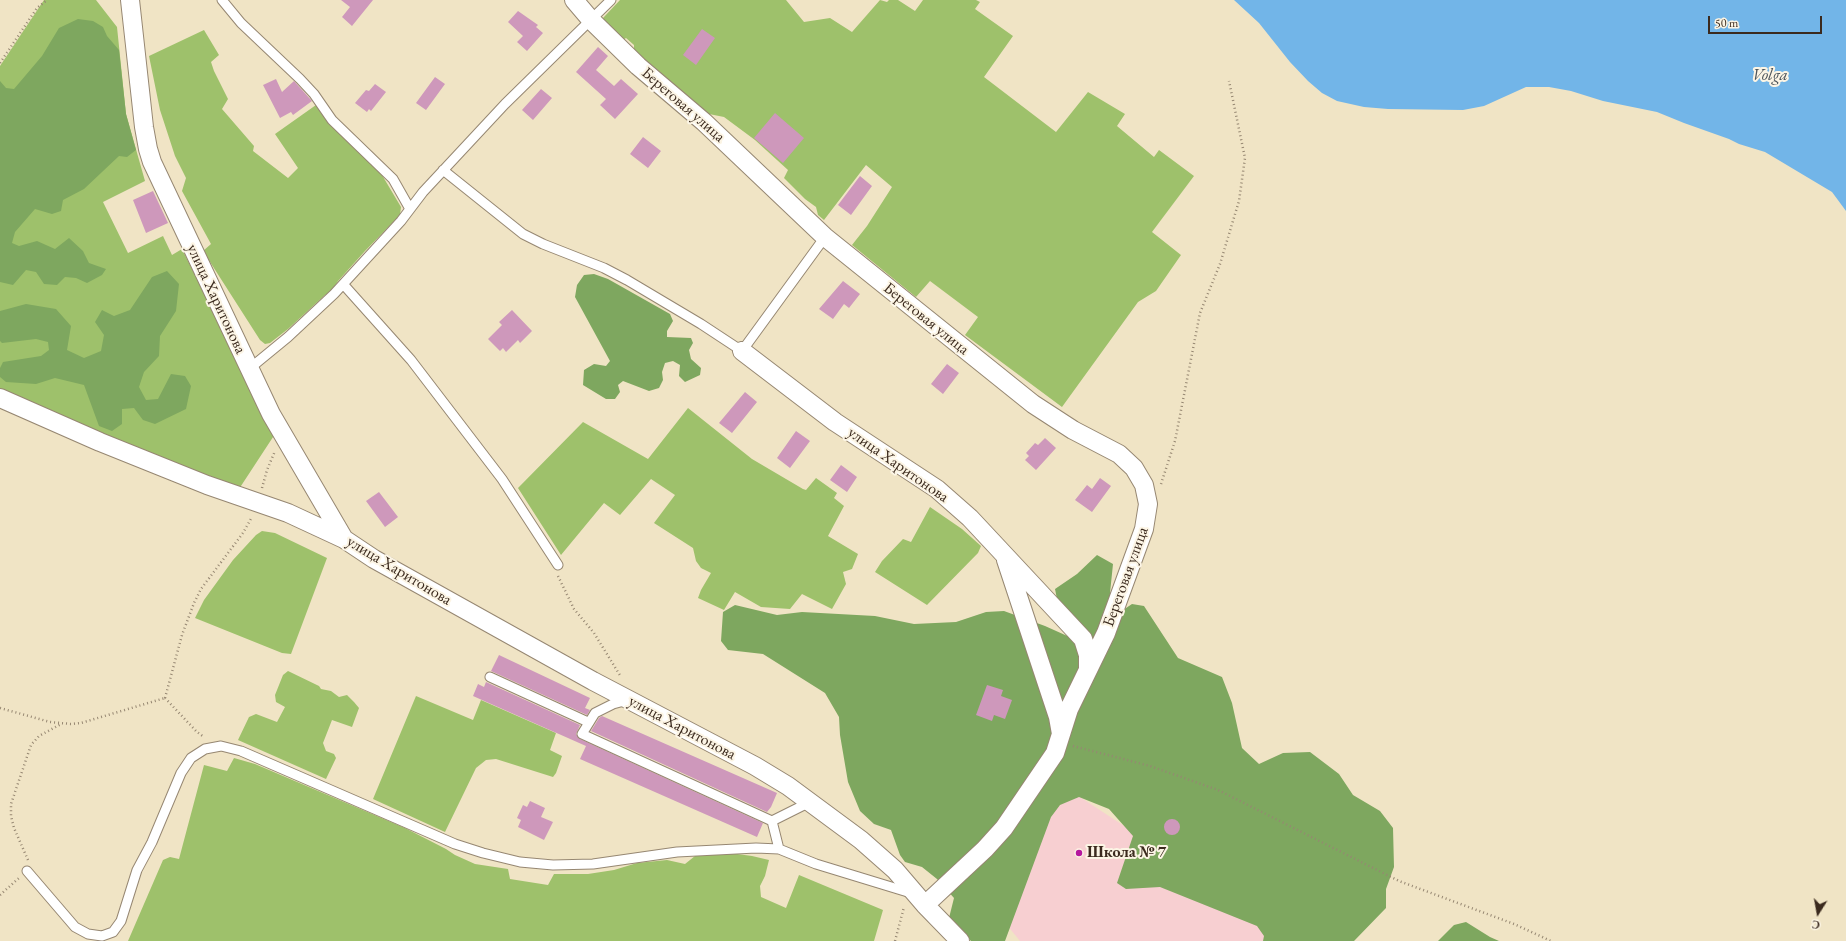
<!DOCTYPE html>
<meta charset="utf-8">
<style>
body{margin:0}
#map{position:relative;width:1846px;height:941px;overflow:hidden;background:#f0e4c5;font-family:"EB Garamond",serif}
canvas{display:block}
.north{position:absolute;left:1798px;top:893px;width:40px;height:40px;-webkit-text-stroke:3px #fcf5e5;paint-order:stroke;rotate:191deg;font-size:11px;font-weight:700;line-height:16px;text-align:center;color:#3b2a1e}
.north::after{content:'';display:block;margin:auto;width:14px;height:18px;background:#3b2a1e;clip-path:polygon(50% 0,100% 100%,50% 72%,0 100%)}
.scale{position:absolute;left:1708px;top:16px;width:114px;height:18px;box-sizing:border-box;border:2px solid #3b2a1e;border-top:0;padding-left:5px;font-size:12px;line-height:14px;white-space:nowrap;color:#3b2a1e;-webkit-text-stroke:3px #fcf5e5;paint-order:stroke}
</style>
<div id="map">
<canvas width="1846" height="941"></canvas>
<div class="north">С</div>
<div class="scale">50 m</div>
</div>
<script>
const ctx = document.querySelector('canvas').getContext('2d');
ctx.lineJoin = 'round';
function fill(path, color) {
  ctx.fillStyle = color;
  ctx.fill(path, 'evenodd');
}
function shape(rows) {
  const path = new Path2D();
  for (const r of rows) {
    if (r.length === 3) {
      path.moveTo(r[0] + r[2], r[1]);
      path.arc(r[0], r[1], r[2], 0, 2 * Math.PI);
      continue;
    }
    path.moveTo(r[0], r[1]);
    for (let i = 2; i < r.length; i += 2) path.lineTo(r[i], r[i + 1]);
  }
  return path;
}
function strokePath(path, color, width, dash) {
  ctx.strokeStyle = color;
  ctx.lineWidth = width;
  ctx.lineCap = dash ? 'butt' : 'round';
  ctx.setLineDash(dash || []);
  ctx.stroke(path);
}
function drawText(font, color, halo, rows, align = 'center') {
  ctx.font = font + ' "EB Garamond",serif';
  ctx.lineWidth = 4;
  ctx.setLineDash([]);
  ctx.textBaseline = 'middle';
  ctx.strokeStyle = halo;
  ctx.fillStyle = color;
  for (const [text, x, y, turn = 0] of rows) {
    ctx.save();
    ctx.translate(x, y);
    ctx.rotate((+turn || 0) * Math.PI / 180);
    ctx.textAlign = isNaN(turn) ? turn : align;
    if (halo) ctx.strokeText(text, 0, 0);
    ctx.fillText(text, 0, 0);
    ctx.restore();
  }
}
fill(shape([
 [1060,784,1138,835,1313,941,1020,941,1002,919]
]), '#f7cfd1');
fill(shape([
 [44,0,96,0,117,27,126,114,145,181,103,202,128,253,163,236,172,255,182,249,275,434,239,489,0,393,0,66],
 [620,0,786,0,804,22,830,18,852,32,880,0,887,2,889,0,898,0,915,11,923,0,976,0,980,2,975,9,1013,36,984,77,1056,132,1088,92,1125,114,1117,126,1154,157,1159,150,1194,176,1152,232,1181,255,1156,291,1138,302,1062,407,965,335,978,317,930,281,916,297,852,245,867,226,892,187,866,165,824,220,818,215,816,207,805,199,784,178,788,170,755,140,724,117,709,114,634,50,634,45,626,38,623,40,610,29,603,18],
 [204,30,219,55,211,62,214,71,228,99,222,109,254,146,253,151,288,178,298,168,275,134,316,105,379,170,401,207,400,215,365,251,338,281,331,292,325,295,288,329,270,343,265,344,260,340,203,251,211,244,182,191,186,178,175,156,160,110,149,56],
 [688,408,752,459,803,489,806,490,816,478,837,493,834,498,844,506,828,536,858,554,852,569,843,572,846,584,832,609,802,594,790,609,761,607,735,592,724,610,698,598,701,590,711,573,701,568,696,561,693,548,654,523,675,495,651,479,620,515,604,503,561,555,518,488,583,422,648,459],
 [930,507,962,529,981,546,978,553,927,605,875,572,882,561,903,539,911,542],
 [262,531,275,533,327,558,291,654,282,653,195,618,204,600,233,560,256,535],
 [288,671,319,686,321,689,331,691,339,697,347,695,354,702,359,708,352,727,332,720,323,743,326,751,334,754,336,758,326,779,238,740,249,717,256,714,277,722,285,707,276,702,275,695,283,675],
 [416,696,473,720,481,700,556,733,550,750,562,756,556,773,553,777,496,759,486,760,476,768,445,832,373,799],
 [234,758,255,764,405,828,446,849,455,855,475,864,508,869,510,879,548,885,554,874,588,874,614,870,637,863,667,860,685,864,695,856,730,853,752,856,769,860,765,876,760,886,761,897,786,908,799,875,883,910,874,941,128,941,163,860,170,857,179,859,204,765,227,771]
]), '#9ec16b');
fill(shape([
 [78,19,93,21,103,27,107,36,119,50,126,114,136,150,127,157,119,156,84,189,63,200,61,211,52,214,35,209,15,232,12,243,19,246,37,241,55,249,69,238,83,251,89,263,106,269,102,275,87,283,76,278,65,277,57,285,44,284,36,272,26,270,13,285,0,282,0,81,6,88,14,89,42,56,59,28],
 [167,271,179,284,176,311,160,336,159,356,144,372,139,387,146,400,158,399,171,374,185,376,191,386,186,409,155,424,143,420,134,408,122,409,122,424,112,431,99,426,84,385,55,378,36,384,6,382,0,377,0,368,3,362,41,356,49,350,48,342,36,339,2,343,0,341,0,311,26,304,56,309,71,326,67,350,84,358,101,351,104,335,95,322,102,310,114,316,130,310,152,277],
 [594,274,608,279,670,314,673,321,667,331,667,337,691,338,693,343,689,350,691,359,701,368,700,375,685,382,679,376,680,365,673,361,665,363,662,372,663,380,659,388,649,391,623,381,618,385,620,392,615,399,606,399,583,385,584,370,594,364,606,366,610,361,575,297,577,285,584,275],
 [1097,555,1113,564,1110,593,1117,614,1132,604,1144,606,1178,658,1222,677,1232,703,1242,748,1259,764,1283,753,1310,752,1339,774,1353,795,1380,811,1393,828,1394,867,1386,889,1386,908,1354,941,1263,941,1264,936,1257,926,1160,887,1126,889,1117,883,1133,836,1109,809,1079,797,1060,805,1051,817,1005,941,971,941,949,918,954,898,937,879,922,867,905,862,900,855,891,830,874,824,860,811,848,782,840,735,839,717,825,693,763,654,728,650,721,641,723,612,735,605,777,615,802,612,875,616,914,624,956,622,986,612,1004,611,1045,626,1074,639,1060,614,1055,589,1077,574],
 [1466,922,1490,937,1499,941,1438,941,1454,925]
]), '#7ea75f');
fill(shape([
 [1234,0,1846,0,1846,211,1832,192,1765,152,1739,144,1729,139,1684,123,1657,112,1603,101,1571,91,1549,87,1526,87,1484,106,1463,110,1388,109,1364,107,1337,101,1322,93,1308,81,1290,62,1259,23]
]), '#72b5e8');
fill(shape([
 [341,0,373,0,352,26,342,17,350,7],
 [518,11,538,25,536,27,543,33,527,51,517,42,523,36,508,22],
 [702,29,715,38,696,65,683,55],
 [598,47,608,56,596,70,614,86,621,79,638,94,615,119,600,105,606,99,576,72],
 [435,77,445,84,426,110,416,103],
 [276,79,282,92,294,81,312,101,293,115,291,112,280,118,263,85],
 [375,84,386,92,371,111,369,109,367,112,355,103,366,90,369,91],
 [541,89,552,98,533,120,522,110],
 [775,113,804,138,783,163,754,138],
 [643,137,661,151,648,168,630,154],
 [860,176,872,186,851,215,838,205],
 [153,191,168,223,146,233,133,200],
 [843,281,860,294,849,308,844,304,833,319,819,309],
 [512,310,532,331,520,343,518,340,506,352,503,348,500,351,488,339,502,325,499,322],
 [947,364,959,373,943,394,931,384],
 [745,392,757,402,732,433,719,423],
 [796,431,810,441,790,468,777,458],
 [1045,438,1056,448,1036,470,1025,460,1029,456,1026,453,1035,443,1038,445],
 [841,465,857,477,847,492,830,480],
 [1100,478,1111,486,1092,512,1075,500,1087,485,1092,489],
 [379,492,398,517,385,527,366,501],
 [499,655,590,698,585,708,590,710,587,715,491,671],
 [486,682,580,725,576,734,580,739,763,823,757,837,580,759,586,746,473,696,478,684,484,687],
 [987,685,1003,690,1001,696,1012,700,1005,719,994,715,992,721,976,715],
 [602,716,777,793,771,807,767,812,591,731,599,718],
 [530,801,545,808,541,817,553,822,544,840,518,827,521,820,517,818,523,805,527,807],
 [1172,827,8]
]), '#ce98bb');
const lane = shape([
 [222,0,241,23,300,79,314,94,332,120,393,179,410,209],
 [443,170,523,234,543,244,604,268,627,280,701,324,742,351,825,237],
 [343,284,411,360,502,479,558,565],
 [249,369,288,337,334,294,401,221,423,192,505,104,611,0],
 [490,677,588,722],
 [628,700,613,704,595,713,582,734,772,821,810,802],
 [772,821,779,849],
 [27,871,75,927,88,934,102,936,113,932,121,921,137,870,152,842,181,773,191,758,205,749,221,746,241,751,455,844,483,853,520,862,553,865,593,864,677,852,756,848,779,849,816,864,911,893]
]);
const street = shape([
 [130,0,144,127,148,149,152,162,271,414,344,539,374,559,593,681,755,766,788,786,861,840,895,870,925,905,960,941],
 [574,0,591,20,638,66,704,122,825,237,1033,404,1073,430,1119,454,1134,468,1144,485,1148,504,1144,529,1106,633,1069,709,1055,753,1004,828,985,849,925,905],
 [742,351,835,422,937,489,970,518,1083,639,1088,655,1088,670],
 [0,398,100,442,207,485,288,513,344,539],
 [1006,560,1058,717,1061,734]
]);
strokePath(lane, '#968772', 11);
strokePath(street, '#968772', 20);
strokePath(shape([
 [0,63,37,8,47,0],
 [1161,484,1175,441,1200,313,1220,264,1239,201,1245,158,1229,81],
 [262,488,267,470,275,451],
 [558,576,574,609,594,633,621,677],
 [165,698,182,635,194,603,201,589,243,533,252,517],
 [165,698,197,732,204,737],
 [0,708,50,722,71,724,81,723,165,698],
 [1073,746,1150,766,1218,790,1399,881,1514,924,1551,941],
 [28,860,14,828,11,816,11,804,31,745,39,736,61,724],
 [0,895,19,878],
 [895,941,904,907]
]), '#968772', 2.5, [1, 3]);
strokePath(lane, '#fff', 9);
strokePath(street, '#fff', 18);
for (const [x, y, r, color] of [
 [1079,853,4,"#b5179e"]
]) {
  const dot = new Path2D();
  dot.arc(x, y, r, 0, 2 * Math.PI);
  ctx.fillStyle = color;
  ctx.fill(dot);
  strokePath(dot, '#fcf5e5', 1.5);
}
drawText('16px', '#3b2a1e', '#fcf5e5', [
 ["Береговая улица",683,105,41],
 ["улица Харитонова",216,299,65],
 ["Береговая улица",926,319,39],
 ["улица Харитонова",898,465,35],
 ["улица Харитонова",399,571,31],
 ["Береговая улица",1126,577,-70],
 ["улица Харитонова",682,728,28]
]);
drawText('bold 16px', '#3b2a1e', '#fcf5e5', [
 ["Школа № 7",1087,853]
], 'left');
drawText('italic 17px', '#4c545b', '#fcf5e5', [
 ["Volga",1770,75]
]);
</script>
